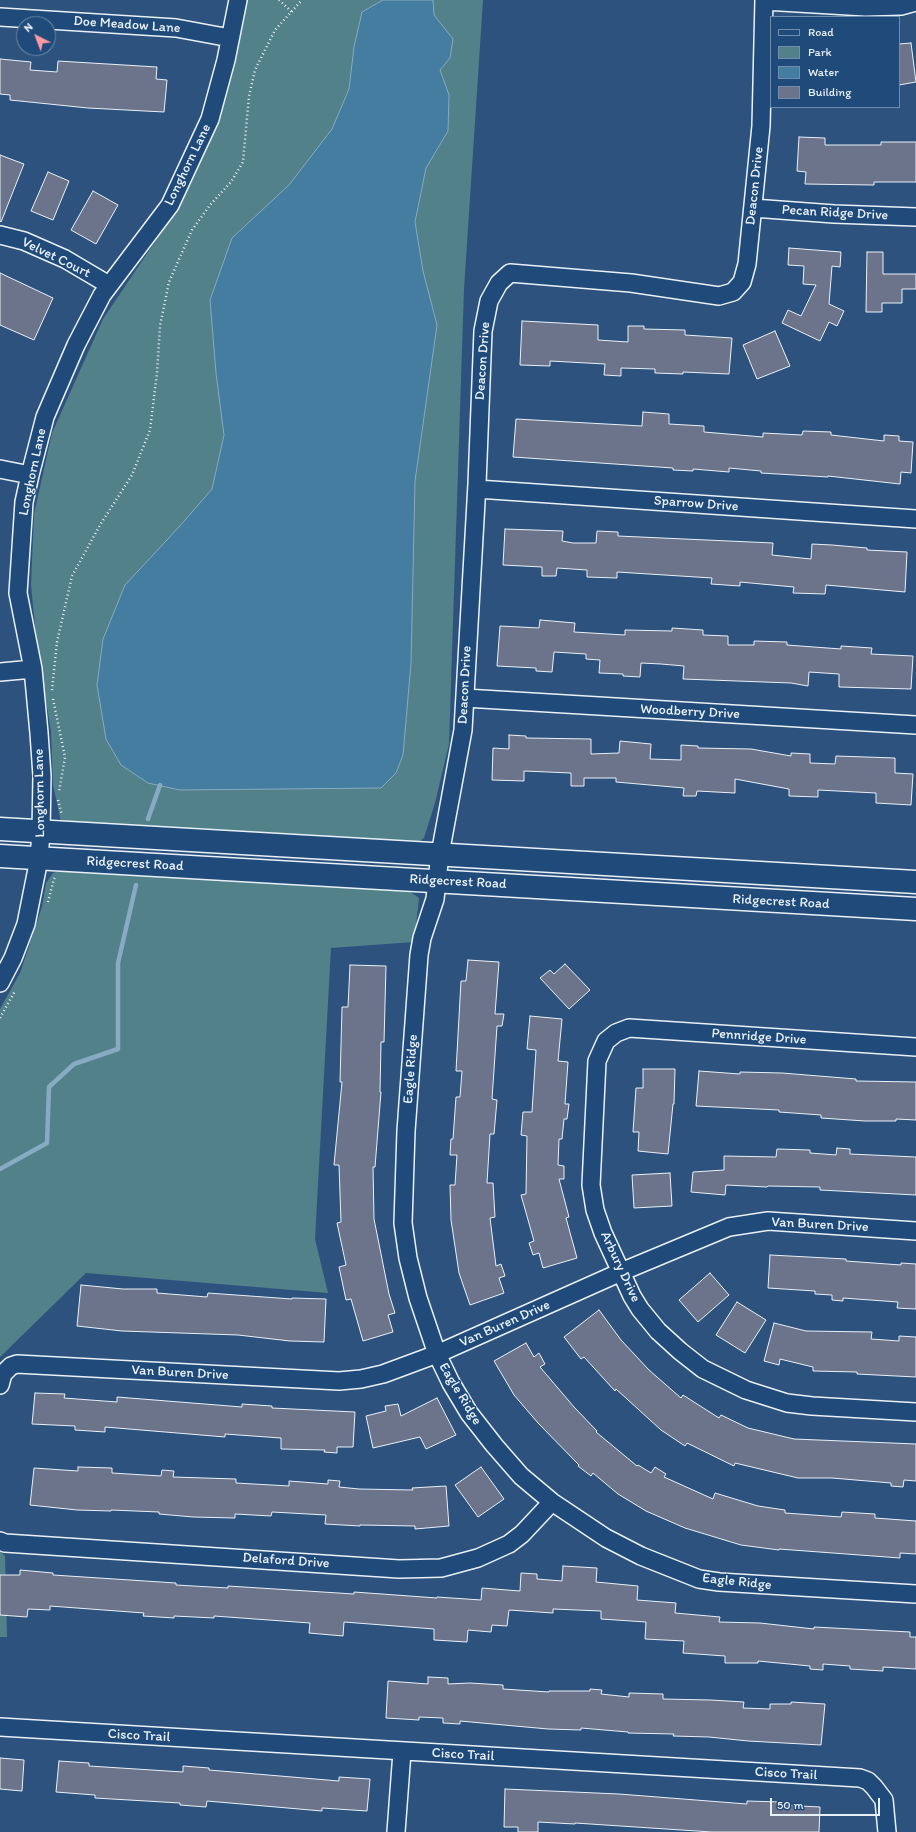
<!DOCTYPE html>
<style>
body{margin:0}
#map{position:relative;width:916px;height:1832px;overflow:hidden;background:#2e527e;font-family:Itim,sans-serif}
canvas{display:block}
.legend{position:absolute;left:770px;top:16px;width:130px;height:92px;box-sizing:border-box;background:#1f4a7a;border:1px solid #6f8dac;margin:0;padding:5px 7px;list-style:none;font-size:12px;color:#e8f1f8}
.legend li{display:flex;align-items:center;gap:8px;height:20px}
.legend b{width:20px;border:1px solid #6f8dac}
.north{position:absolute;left:16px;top:16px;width:40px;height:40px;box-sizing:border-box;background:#1f4a7a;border:1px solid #6f8dac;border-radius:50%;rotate:318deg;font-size:11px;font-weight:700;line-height:16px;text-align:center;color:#e8f1f8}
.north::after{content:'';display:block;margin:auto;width:14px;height:18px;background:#ff9aa2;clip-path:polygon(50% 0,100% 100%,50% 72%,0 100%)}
.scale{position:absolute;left:770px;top:1798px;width:110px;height:18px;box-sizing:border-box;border:2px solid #e8f1f8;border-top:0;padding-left:5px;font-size:12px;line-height:14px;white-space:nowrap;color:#e8f1f8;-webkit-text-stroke:3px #1f4a7a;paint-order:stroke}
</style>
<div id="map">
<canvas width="916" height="1832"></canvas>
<ul class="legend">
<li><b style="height:5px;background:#1f4a7a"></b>Road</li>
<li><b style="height:11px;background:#52818a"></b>Park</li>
<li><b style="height:11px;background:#447d9f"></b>Water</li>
<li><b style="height:11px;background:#6c748c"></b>Building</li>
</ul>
<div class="north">N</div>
<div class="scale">50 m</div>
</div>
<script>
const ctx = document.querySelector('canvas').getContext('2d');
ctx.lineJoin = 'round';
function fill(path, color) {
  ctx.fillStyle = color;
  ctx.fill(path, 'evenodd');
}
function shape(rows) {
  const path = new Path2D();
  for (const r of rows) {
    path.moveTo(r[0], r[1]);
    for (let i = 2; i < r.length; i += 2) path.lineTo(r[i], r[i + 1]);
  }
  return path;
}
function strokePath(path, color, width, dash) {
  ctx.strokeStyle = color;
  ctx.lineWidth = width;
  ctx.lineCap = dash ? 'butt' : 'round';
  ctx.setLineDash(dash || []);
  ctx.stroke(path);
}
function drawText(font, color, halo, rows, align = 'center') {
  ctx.font = font + ' Itim,sans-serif';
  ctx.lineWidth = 3;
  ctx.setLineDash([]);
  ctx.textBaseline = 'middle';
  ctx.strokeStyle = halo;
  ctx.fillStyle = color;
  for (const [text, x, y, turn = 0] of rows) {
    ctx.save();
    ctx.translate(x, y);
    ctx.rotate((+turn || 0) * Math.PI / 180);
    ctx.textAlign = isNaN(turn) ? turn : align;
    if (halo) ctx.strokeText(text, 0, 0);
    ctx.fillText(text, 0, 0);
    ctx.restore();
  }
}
fill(shape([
 [245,0,483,0,464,289,449,744,435,803,424,838,416,844,61,822,53,785,51,731,37,646,31,585,34,514,52,433,103,319,175,212,206,148,228,86],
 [66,868,403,887,419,898,414,942,331,948,315,1239,328,1293,86,1273,0,1357,0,1009,20,973,42,907,46,883,53,873],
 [0,1551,5,1556,7,1637,0,1637]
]), '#52818a');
const water = shape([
 [383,0,433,0,434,15,453,39,450,58,440,70,449,95,448,131,426,168,415,222,423,271,437,325,415,481,411,663,403,755,396,773,381,788,180,790,148,783,121,765,106,739,97,685,103,639,125,585,179,527,212,489,224,435,216,373,210,300,232,238,289,185,332,129,349,89,354,47,362,12,383,0]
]);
fill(water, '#447d9f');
strokePath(water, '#86abc3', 1);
strokePath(shape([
 [148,819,160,785],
 [0,1169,47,1143,49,1087,74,1064,118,1049,118,963,136,885]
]), '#86abc3', 4.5);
const building = shape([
 [911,43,916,82,899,85,899,44,911,43],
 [0,59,31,62,30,70,57,72,58,61,157,67,156,79,167,80,164,112,88,108,10,100,10,95,0,94,0,59],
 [799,137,825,138,825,145,881,145,881,142,916,142,916,182,874,182,874,185,805,184,806,172,797,171,799,137],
 [0,155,24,164,1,222,0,221,0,155],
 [48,172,69,181,53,220,31,211,48,172],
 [93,191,118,205,96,244,71,230,93,191],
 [789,248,841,252,840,267,832,266,829,304,844,311,837,326,829,322,820,341,782,323,788,310,801,316,816,285,803,284,804,266,788,265,789,248],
 [867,252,883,252,883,274,916,274,916,289,902,289,902,303,882,303,882,312,866,312,867,252],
 [0,273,53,298,34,340,0,325,0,273],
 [522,321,598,325,598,340,628,342,628,326,644,326,644,329,685,330,685,335,732,338,729,374,683,372,683,374,655,373,655,369,621,368,621,376,604,375,605,364,550,361,550,366,520,365,522,321],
 [775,331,790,366,757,379,743,345,775,331],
 [643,412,669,414,669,424,704,426,704,432,763,437,763,433,802,435,803,431,831,432,831,435,884,441,884,435,899,436,899,441,913,442,911,473,901,472,900,484,828,476,828,477,761,473,761,471,729,468,729,472,693,469,693,471,673,470,673,468,513,457,516,419,642,426,643,412],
 [505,529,563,531,562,541,573,543,596,543,597,531,618,532,618,536,773,543,772,555,811,559,812,544,832,545,867,548,867,550,907,552,905,592,826,585,825,594,793,593,794,587,740,582,740,586,711,584,712,578,617,572,617,578,587,577,587,570,557,568,556,576,542,576,542,567,503,565,505,529],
 [540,620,575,623,574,632,625,635,625,630,672,631,672,628,703,630,703,635,728,636,728,645,754,645,754,641,787,642,787,645,841,649,841,646,872,648,871,654,913,656,911,689,839,687,839,674,809,672,808,686,791,683,683,679,684,666,661,664,641,663,640,677,623,676,623,674,599,673,600,660,586,659,586,654,554,652,552,672,536,671,536,668,497,666,500,626,539,628,540,620],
 [509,735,526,736,526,738,591,739,591,754,619,753,620,741,651,744,650,759,681,760,681,745,698,746,698,748,751,749,791,756,791,753,810,754,810,763,835,764,836,756,895,758,895,773,913,774,911,805,876,803,876,793,818,790,818,797,789,796,789,789,735,779,735,793,697,791,696,796,683,796,684,788,616,782,616,778,584,778,584,786,571,786,571,773,524,771,524,781,492,780,493,748,509,749,509,735],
 [468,960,499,962,495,1014,504,1014,502,1026,497,1026,492,1099,497,1100,494,1134,490,1134,487,1183,493,1183,495,1217,490,1218,496,1266,501,1264,505,1276,499,1278,504,1293,470,1305,459,1273,451,1220,450,1185,455,1185,457,1155,450,1155,451,1139,453,1139,456,1097,460,1097,462,1071,456,1071,461,981,466,981,468,960],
 [565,964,590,990,569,1009,540,978,550,970,554,974,565,964],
 [350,965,386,966,384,1042,381,1042,380,1092,381,1092,375,1167,373,1167,374,1219,389,1294,395,1313,388,1315,393,1332,363,1341,351,1299,346,1300,339,1267,346,1265,337,1223,341,1222,339,1165,334,1165,342,1082,340,1082,342,1007,348,1007,350,965],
 [530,1016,562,1019,558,1061,568,1062,565,1104,569,1104,567,1119,564,1119,562,1139,559,1139,558,1165,564,1166,564,1179,559,1179,569,1217,566,1218,577,1258,543,1268,539,1253,533,1255,529,1243,534,1241,521,1195,526,1194,527,1136,521,1135,523,1112,532,1112,536,1050,527,1049,530,1016],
 [643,1069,675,1069,674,1104,673,1104,668,1154,638,1151,639,1132,633,1132,636,1088,643,1088,643,1069],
 [699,1071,740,1074,740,1072,782,1073,856,1079,856,1081,916,1082,916,1120,896,1119,896,1121,865,1121,821,1118,821,1115,779,1112,779,1110,696,1106,699,1071],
 [837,1148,850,1149,850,1154,916,1157,916,1195,820,1190,820,1187,768,1186,767,1187,726,1185,725,1195,691,1192,693,1172,724,1170,724,1156,776,1157,777,1149,810,1150,810,1153,836,1155,837,1148],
 [670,1173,672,1206,634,1208,632,1175,670,1173],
 [770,1255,846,1259,846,1261,901,1265,901,1263,916,1264,916,1309,897,1308,898,1302,843,1298,843,1301,832,1300,832,1295,815,1294,815,1291,768,1288,770,1255],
 [710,1273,729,1295,698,1322,679,1300,710,1273],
 [81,1285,123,1289,157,1289,157,1293,207,1297,208,1293,292,1299,292,1298,326,1299,324,1342,290,1341,238,1335,122,1331,77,1326,81,1285],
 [737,1302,766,1320,745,1353,716,1335,737,1302],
 [599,1310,621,1340,649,1370,681,1398,683,1395,719,1418,721,1415,748,1428,794,1439,916,1444,916,1481,904,1480,903,1487,891,1486,891,1483,832,1478,798,1478,735,1463,734,1466,687,1443,685,1446,661,1430,616,1389,615,1391,584,1357,581,1359,564,1337,599,1310],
 [774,1323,806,1331,872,1332,871,1339,899,1341,899,1336,916,1337,916,1377,857,1374,857,1372,813,1371,813,1367,780,1359,779,1365,764,1361,774,1323],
 [526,1343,534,1357,539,1353,545,1364,540,1367,574,1407,597,1431,596,1432,637,1466,638,1465,651,1473,655,1467,666,1474,664,1477,713,1499,715,1493,758,1506,785,1510,785,1513,841,1517,842,1512,875,1514,875,1518,916,1521,916,1554,900,1553,900,1558,779,1549,779,1550,741,1545,685,1528,646,1511,618,1494,593,1473,591,1476,578,1466,579,1465,538,1423,514,1395,494,1361,526,1343],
 [35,1393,65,1394,64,1398,117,1402,117,1397,242,1407,242,1404,272,1406,272,1408,355,1412,353,1447,337,1447,337,1453,324,1452,325,1450,281,1449,281,1438,225,1434,225,1437,105,1427,105,1432,75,1430,75,1426,32,1424,35,1393],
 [437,1398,456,1435,426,1449,420,1437,373,1448,366,1416,386,1411,385,1406,398,1404,401,1416,437,1398],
 [78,1467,112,1468,112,1473,161,1476,162,1470,174,1471,173,1477,236,1479,236,1483,289,1486,289,1481,328,1484,328,1480,340,1481,339,1487,359,1489,413,1490,412,1488,446,1486,449,1526,415,1529,415,1526,360,1525,360,1526,325,1524,326,1515,272,1512,271,1516,235,1514,235,1518,193,1517,159,1514,159,1512,111,1510,111,1511,77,1510,30,1505,34,1468,78,1471,78,1467],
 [481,1467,504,1499,478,1517,455,1485,481,1467],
 [563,1566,597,1568,596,1582,638,1586,637,1600,676,1603,675,1613,720,1617,719,1622,760,1623,814,1629,814,1627,910,1632,910,1637,916,1637,916,1669,883,1667,883,1671,850,1669,850,1666,823,1664,823,1670,810,1669,810,1666,758,1661,758,1663,725,1663,725,1656,683,1653,684,1641,645,1639,646,1622,601,1619,601,1611,553,1609,553,1613,509,1610,507,1626,492,1625,491,1632,468,1630,467,1642,434,1640,434,1629,344,1622,343,1636,309,1633,310,1623,214,1616,214,1618,174,1616,174,1618,143,1616,144,1613,50,1606,50,1610,28,1609,27,1617,0,1615,0,1575,20,1575,20,1570,53,1573,53,1575,176,1583,176,1585,228,1588,228,1586,354,1594,354,1592,437,1598,437,1597,481,1600,482,1588,520,1591,521,1573,537,1574,537,1579,562,1581,563,1566],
 [428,1677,448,1678,448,1684,470,1683,503,1685,503,1689,549,1692,549,1691,590,1691,590,1689,602,1690,601,1694,629,1697,629,1693,663,1694,663,1699,711,1700,744,1702,743,1708,770,1709,770,1704,791,1704,791,1702,825,1704,821,1745,748,1741,709,1737,673,1736,674,1734,628,1733,628,1732,581,1728,581,1730,548,1729,460,1721,460,1724,443,1723,443,1718,419,1717,419,1720,386,1718,388,1681,428,1684,428,1677],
 [0,1758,24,1760,22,1791,0,1789,0,1758],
 [59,1761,89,1763,89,1766,183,1772,183,1766,209,1768,209,1770,339,1781,339,1777,370,1779,367,1811,322,1808,322,1811,207,1801,206,1807,180,1805,180,1803,95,1798,95,1795,56,1792,59,1761],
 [505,1789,619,1794,747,1804,747,1801,780,1802,780,1805,820,1807,819,1832,712,1832,575,1823,575,1824,538,1822,538,1832,518,1832,518,1827,504,1827,505,1789]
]);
fill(building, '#6c748c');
strokePath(building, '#e8f1f8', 1);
const street = shape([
 [764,0,761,126,747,264,742,282,733,292,719,296,631,283,510,273,499,283,489,301,483,331,477,484,463,730,440,854,435,899,422,938,419,955,406,1131,403,1223,408,1258,418,1298,437,1354,451,1383,469,1413,494,1445,521,1476,552,1502,606,1538,641,1556,699,1579,719,1582,916,1594],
 [764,1,865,7,901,6,916,2],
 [0,17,176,28,230,38],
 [753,208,834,214,916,217],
 [0,235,24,241,65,259,109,285],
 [0,469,30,475],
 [477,489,916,519],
 [0,672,33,669],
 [465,698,916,725],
 [0,983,13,958,26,924,39,859,41,832,42,776,39,733,33,669,18,593,24,502,30,475,45,417,76,345,102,295,170,205,210,119,226,60,238,0],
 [916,1047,629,1028,616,1033,606,1041,597,1061,591,1185,595,1210,603,1233,632,1296,640,1309,658,1331,680,1351,703,1369,746,1390,787,1403,812,1406,916,1412],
 [0,1385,3,1374,11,1366,17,1364,339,1381,361,1379,383,1374,437,1354,621,1272,729,1227,768,1221,916,1231],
 [0,1541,5,1543,399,1569,441,1568,478,1558,509,1544,522,1534,552,1502],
 [0,1727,860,1778,868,1781,874,1787,884,1800,887,1832],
 [396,1832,402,1752]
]);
const secondary = shape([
 [0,829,916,882],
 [0,856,916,909]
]);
strokePath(street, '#e8f1f8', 20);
strokePath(secondary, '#e8f1f8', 25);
strokePath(shape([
 [279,0,292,12],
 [52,690,57,642,72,576,100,525,132,475,150,430,157,373,160,326,169,282,192,230,210,205,231,182,243,162,249,96,255,70,275,30,302,0],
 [53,699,65,757,59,792],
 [58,800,62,815],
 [48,902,54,879,56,876],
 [0,1018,15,991]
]), '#e8f1f8', 2.5, [1, 3]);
strokePath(street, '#1f4a7a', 17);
strokePath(secondary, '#1f4a7a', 22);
drawText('14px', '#e8f1f8', '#1f4a7a', [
 ["Doe Meadow Lane",127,25,4],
 ["Longhorn Lane",188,165,-64],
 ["Deacon Drive",755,186,-84],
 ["Pecan Ridge Drive",835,213,3],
 ["Velvet Court",56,258,26],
 ["Deacon Drive",483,361,-86],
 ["Longhorn Lane",33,472,-78],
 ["Sparrow Drive",696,504,4],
 ["Deacon Drive",465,685,-87],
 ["Woodberry Drive",690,712,3],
 ["Longhorn Lane",40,793,-91],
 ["Ridgecrest Road",135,864,3],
 ["Ridgecrest Road",458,882,3],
 ["Ridgecrest Road",781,902,3],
 ["Pennridge Drive",759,1037,4],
 ["Eagle Ridge",411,1069,-86],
 ["Van Buren Drive",820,1225,3],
 ["Arbury Drive",620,1267,65],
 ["Van Buren Drive",505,1324,-24],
 ["Van Buren Drive",180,1373,3],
 ["Eagle Ridge",460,1394,59],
 ["Delaford Drive",286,1561,4],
 ["Eagle Ridge",737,1582,6],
 ["Cisco Trail",139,1736,3],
 ["Cisco Trail",463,1755,3],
 ["Cisco Trail",786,1774,3]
]);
</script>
